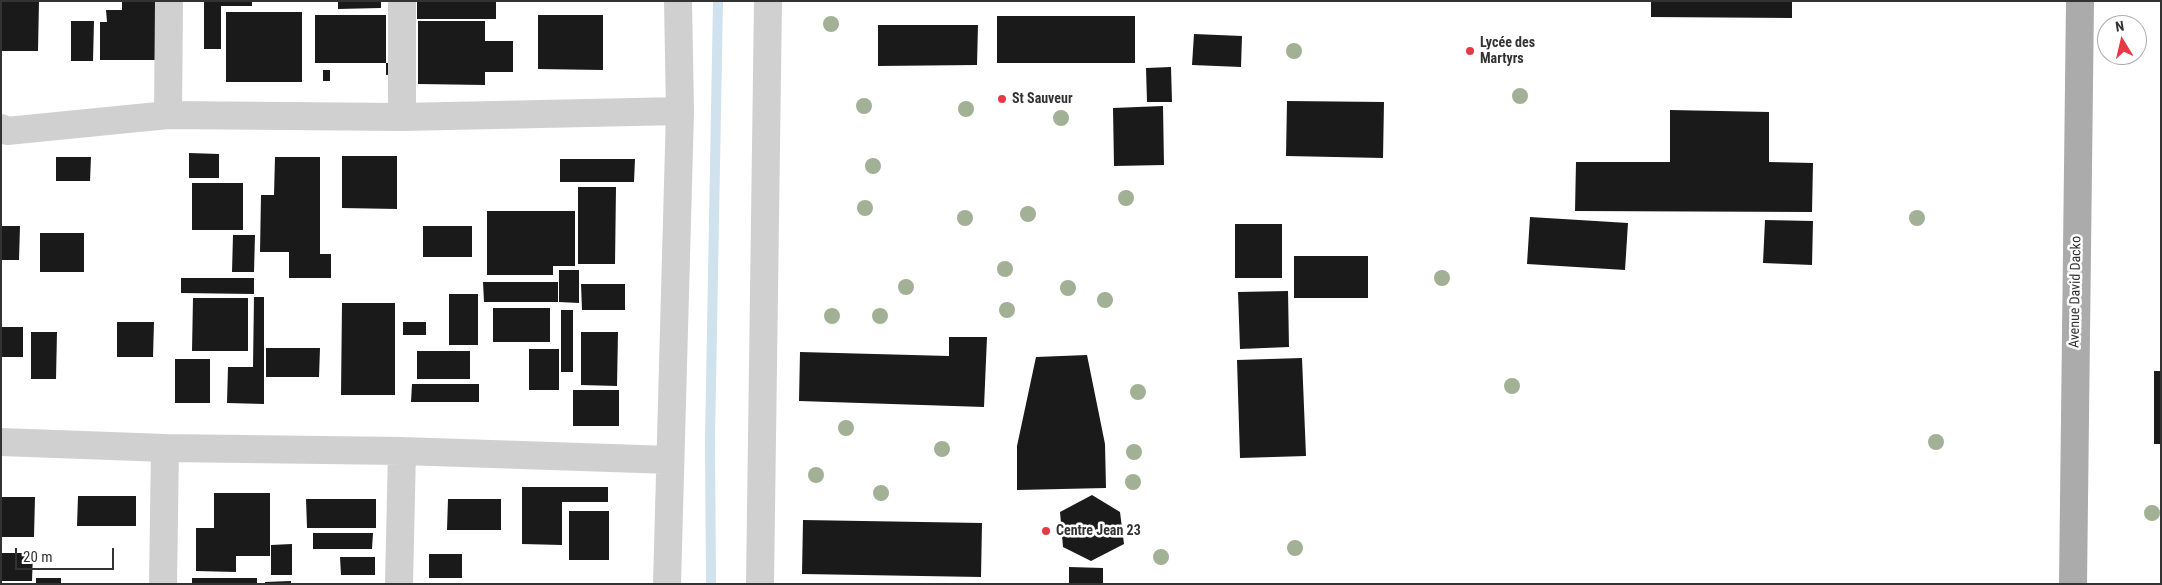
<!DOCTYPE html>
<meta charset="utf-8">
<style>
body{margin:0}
#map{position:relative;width:2162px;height:585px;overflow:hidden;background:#fff;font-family:"Roboto Condensed",sans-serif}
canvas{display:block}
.frame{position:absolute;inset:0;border:2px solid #333;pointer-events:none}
.north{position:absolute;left:2097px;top:15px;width:50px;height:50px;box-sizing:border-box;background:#fff;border:1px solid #adadad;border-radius:50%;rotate:351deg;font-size:14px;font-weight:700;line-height:20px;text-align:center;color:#333}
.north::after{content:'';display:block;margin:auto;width:18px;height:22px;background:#e63946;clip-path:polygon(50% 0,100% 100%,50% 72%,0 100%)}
.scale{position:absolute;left:15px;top:548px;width:99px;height:22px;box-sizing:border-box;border:2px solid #333;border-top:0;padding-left:6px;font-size:15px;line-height:18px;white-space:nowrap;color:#333;-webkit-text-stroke:4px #fff;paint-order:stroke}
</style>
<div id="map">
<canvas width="2162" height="585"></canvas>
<div class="frame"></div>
<div class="north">N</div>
<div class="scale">20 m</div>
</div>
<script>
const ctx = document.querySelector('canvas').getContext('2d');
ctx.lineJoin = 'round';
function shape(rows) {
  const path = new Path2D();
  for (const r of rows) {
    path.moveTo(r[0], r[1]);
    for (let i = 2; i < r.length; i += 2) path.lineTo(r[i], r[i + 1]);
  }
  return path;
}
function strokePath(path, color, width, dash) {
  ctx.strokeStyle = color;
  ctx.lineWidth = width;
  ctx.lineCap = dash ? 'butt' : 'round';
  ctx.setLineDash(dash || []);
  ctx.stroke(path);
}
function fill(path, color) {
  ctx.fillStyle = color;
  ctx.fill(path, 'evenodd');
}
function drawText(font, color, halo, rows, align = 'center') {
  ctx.font = font + ' "Roboto Condensed",sans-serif';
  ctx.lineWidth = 5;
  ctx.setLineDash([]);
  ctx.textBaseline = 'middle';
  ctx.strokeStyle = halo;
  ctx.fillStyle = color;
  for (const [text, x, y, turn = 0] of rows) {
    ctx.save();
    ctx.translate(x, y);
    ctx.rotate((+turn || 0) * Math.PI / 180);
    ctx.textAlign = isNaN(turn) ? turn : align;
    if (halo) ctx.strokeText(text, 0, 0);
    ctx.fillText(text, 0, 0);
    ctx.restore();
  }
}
strokePath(shape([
 [711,584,710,440,718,1]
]), '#cfe2ee', 10);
fill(shape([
 [1,1,39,1,38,51,1,51],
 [122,1,156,1,156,60,100,60,100,22,107,22,106,10,122,10],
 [204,1,252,1,252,6,221,6,221,49,204,49],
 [338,1,381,1,381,8,338,9],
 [417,1,496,1,496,19,417,19],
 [1651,1,1792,1,1792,18,1651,17],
 [226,12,302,12,302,82,226,82],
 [315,15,386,15,386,63,395,63,395,74,386,75,386,63,315,63],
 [538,15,603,15,603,70,538,69],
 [997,16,1135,16,1135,63,997,63],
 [71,21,94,21,93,61,71,61],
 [418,21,485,21,485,41,513,41,513,72,485,72,485,85,418,84],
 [878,25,978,25,977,65,878,66],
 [1194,34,1242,36,1241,67,1192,65],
 [1171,67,1172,102,1147,102,1146,68],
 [323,70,330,70,330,81,323,81],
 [1287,101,1384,102,1383,158,1286,156],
 [1163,106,1164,165,1114,166,1113,108],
 [1670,110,1769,112,1769,162,1813,163,1812,212,1575,211,1576,162,1670,162],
 [189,153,219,154,219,178,189,178],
 [342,156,397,156,397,209,342,208],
 [56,157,91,157,90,181,56,181],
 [275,157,320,157,320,254,331,254,331,278,289,278,289,252,260,252,261,195,274,195],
 [560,159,635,159,634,182,560,182],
 [192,183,243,183,243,230,192,230],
 [578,187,616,187,615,264,578,264],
 [487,211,575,211,575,266,553,266,553,275,487,275],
 [1530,217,1628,223,1625,270,1527,264],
 [1765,220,1813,221,1812,265,1763,263],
 [1235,224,1282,224,1282,278,1235,278],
 [1,226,20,226,19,260,1,260],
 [423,226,472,226,472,257,423,257],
 [40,233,84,233,84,272,40,272],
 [233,235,255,235,254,272,232,272],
 [1294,256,1368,256,1368,298,1294,298],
 [559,270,579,270,579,303,559,302],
 [181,278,254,278,254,294,181,293],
 [483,282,558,282,558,302,484,302],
 [581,284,625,284,625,310,582,310],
 [1288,291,1289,347,1240,349,1238,292],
 [449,294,478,294,478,345,449,345],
 [254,297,264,297,264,404,227,403,228,367,253,367],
 [193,298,248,298,248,351,192,351],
 [342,303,395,303,395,395,341,395],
 [493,308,550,308,550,342,493,342],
 [561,310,573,310,573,372,561,372],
 [117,322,154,322,153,357,117,357],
 [403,322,426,322,426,335,403,335],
 [1,327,23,327,23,357,1,357],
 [31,332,57,332,56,379,31,379],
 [581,332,618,332,617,386,581,385],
 [949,337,987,337,984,407,799,401,800,352,949,356],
 [266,348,320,348,319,377,266,377],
 [529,349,559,349,559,390,529,390],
 [417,351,470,351,470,379,417,379],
 [1087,355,1105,444,1106,488,1017,490,1017,446,1036,357],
 [1302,358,1306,456,1240,458,1237,360],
 [175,359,210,359,210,403,175,403],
 [2154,371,2161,371,2161,444,2154,444],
 [412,384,479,384,479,402,411,402],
 [573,390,619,390,619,426,573,426],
 [522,487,608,487,608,502,562,502,562,545,522,544],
 [214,493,270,493,270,556,236,556,236,572,196,571,196,528,214,528],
 [1092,495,1120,512,1124,544,1091,561,1063,547,1060,512],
 [78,496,136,496,136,526,77,526],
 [1,497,35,497,34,537,1,537],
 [306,499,376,499,376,528,307,528],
 [448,499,501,499,501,530,447,530],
 [569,511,609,511,609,560,569,560],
 [803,520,982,523,981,577,802,574],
 [313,533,373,533,372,549,313,549],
 [292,544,292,575,271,575,271,545],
 [1,553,33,553,32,581,1,581],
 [429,554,462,554,462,578,429,578],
 [340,557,375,557,375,575,341,575],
 [1069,567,1103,568,1103,584,1069,584],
 [36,578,61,578,61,584,36,584],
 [192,578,257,578,257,584,192,584],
 [291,581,291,584,265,584,265,582]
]), '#1a1a1a');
strokePath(shape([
 [402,1,402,117],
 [168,115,169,1],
 [1,128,7,131,168,115,402,117,680,111],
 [1,442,165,448,402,451,670,460],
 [163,584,165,448],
 [399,584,402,451],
 [667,584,680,111,678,1],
 [760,584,768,1]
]), '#d0d0d0', 28);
strokePath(shape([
 [2073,584,2080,1]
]), '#ababab', 28);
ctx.fillStyle = '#a2b095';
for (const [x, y] of [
 [831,24],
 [1294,51],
 [1520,96],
 [864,106],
 [966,109],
 [1061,118],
 [873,166],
 [1126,198],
 [865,208],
 [1028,214],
 [965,218],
 [1917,218],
 [1005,269],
 [1442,278],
 [906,287],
 [1068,288],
 [1105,300],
 [1007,310],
 [832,316],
 [880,316],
 [1512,386],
 [1138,392],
 [846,428],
 [1936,442],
 [942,449],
 [1134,452],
 [816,475],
 [1133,482],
 [881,493],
 [2152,513],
 [1295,548],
 [1161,557]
]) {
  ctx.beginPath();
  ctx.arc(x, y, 8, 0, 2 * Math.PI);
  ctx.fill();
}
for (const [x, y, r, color] of [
 [1470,51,5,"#e63946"],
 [1002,99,5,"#e63946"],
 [1046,531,5,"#e63946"]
]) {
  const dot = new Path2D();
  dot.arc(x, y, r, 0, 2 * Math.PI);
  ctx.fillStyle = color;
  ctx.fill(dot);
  strokePath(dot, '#fff', 2);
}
drawText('bold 14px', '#333', '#fff', [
 ["Lycée des",1480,43],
 ["Martyrs",1480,59],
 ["St Sauveur",1012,99],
 ["Centre Jean 23",1056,531]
], 'left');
drawText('14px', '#333', '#fff', [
 ["Avenue David Dacko",2076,292,-89]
]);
</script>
